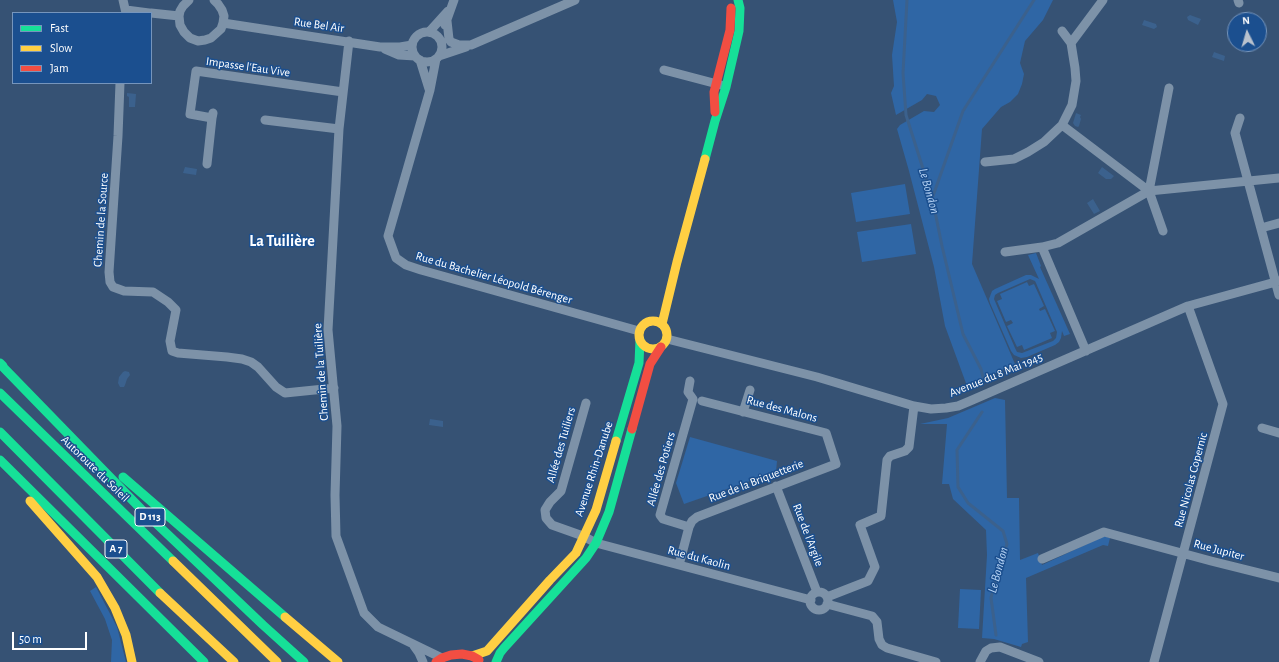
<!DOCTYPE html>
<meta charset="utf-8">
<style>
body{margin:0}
#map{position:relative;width:1279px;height:662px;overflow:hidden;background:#365274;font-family:"Alegreya Sans",sans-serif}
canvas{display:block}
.legend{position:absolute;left:12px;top:12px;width:140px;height:72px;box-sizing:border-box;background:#1b4f8f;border:1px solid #7695bc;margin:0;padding:5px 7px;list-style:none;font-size:12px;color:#fff}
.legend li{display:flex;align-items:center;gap:8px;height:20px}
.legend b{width:20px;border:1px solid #7695bc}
.north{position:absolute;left:1227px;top:12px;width:40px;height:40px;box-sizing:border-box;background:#1b4f8f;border:1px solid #7695bc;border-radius:50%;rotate:355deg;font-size:11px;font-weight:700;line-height:16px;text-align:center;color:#fff}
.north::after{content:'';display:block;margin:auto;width:14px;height:18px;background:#b9c2ce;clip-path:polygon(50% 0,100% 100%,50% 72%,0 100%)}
.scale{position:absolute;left:12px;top:632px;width:75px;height:18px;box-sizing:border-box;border:2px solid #fff;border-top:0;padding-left:5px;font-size:12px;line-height:14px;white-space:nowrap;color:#fff;-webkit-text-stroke:3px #1b4f8f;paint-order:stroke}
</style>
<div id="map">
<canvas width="1279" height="662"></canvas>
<ul class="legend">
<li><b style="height:5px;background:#16e098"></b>Fast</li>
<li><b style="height:5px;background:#ffcf43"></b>Slow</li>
<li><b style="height:5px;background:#f24e42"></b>Jam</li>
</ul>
<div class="north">N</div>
<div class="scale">50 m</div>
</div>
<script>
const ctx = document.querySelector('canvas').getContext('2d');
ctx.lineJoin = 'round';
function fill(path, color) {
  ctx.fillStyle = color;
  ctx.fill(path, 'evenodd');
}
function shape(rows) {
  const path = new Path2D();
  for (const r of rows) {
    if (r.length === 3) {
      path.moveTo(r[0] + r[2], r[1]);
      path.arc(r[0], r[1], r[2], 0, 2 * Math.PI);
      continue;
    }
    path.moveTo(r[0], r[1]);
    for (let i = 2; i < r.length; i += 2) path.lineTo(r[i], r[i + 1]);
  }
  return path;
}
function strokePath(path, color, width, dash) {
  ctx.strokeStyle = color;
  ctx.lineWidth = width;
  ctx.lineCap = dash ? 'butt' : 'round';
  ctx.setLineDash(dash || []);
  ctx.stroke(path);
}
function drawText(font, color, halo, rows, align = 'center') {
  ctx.font = font + ' "Alegreya Sans",sans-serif';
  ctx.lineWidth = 3;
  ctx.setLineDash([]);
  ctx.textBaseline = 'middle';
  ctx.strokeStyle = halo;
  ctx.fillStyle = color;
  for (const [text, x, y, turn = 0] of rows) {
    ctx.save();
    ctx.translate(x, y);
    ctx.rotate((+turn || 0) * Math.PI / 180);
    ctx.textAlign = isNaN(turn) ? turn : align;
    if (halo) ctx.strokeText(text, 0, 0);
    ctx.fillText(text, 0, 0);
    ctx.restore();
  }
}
fill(shape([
 [893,0,1053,0,1043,20,1025,41,1020,63,1024,74,1022,84,1018,94,1010,102,1001,107,982,129,972,264,1015,364,967,386,945,326,934,267,909,171,897,129,900,125,924,111,934,112,940,105,936,96,927,94,922,100,896,115,891,93,894,86,892,55,897,22],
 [905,184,910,214,856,222,851,193],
 [911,224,916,254,862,262,857,232],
 [1036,253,1041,266,1040,267,1070,334,1064,336,1062,331,1061,338,1059,342,1055,345,1027,357,1021,358,1014,355,1011,351,990,303,989,299,992,291,995,289,1026,275,1031,275,1039,279,1028,255],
 [1030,279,1035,281,1036,283,1057,332,1056,338,1053,341,1022,353,1017,352,1015,348,994,299,995,295,998,293],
 [1027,282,1029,286,1034,284,1044,306,1039,309,1040,311,1045,309,1055,331,1050,333,1052,338,1024,350,1022,345,1017,347,1007,326,1013,323,1011,320,1006,322,997,301,1002,299,1000,294],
 [995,398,1005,400,1007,498,1019,498,1020,560,1038,553,1042,565,1104,536,1110,538,1108,546,1103,545,1026,578,1028,642,1022,644,1021,647,994,639,982,638,987,555,986,530,953,499,949,484,942,484,947,424,920,424,948,418],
 [690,437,777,461,776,472,684,504,676,483],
 [96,587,117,627,126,662,111,662,112,640,105,619,90,591],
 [960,589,981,590,979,629,958,628]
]), '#2f66a5');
fill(shape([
 [1190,15,1201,19,1198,25,1188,20,1187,17],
 [1144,20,1156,24,1157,27,1154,29,1142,25],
 [1263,21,1266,26,1263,27,1262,28,1264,30,1264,37,1259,36,1259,22],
 [1214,52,1225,56,1224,61,1212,57],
 [127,93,136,94,135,107,129,107,129,97,127,96],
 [1076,113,1081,115,1080,117,1081,119,1079,126,1078,127,1075,126,1073,123],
 [185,167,197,169,196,175,183,173],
 [1102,167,1114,176,1111,179,1106,179,1098,173],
 [1093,199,1100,211,1094,214,1087,203],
 [125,371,129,372,130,375,127,379,125,385,124,387,120,387,118,383,119,377,123,372],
 [430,419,443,421,443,427,429,425]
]), '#3b618d');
strokePath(shape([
 [907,0,903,73,906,115,932,197,942,246,963,334,981,369,983,377],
 [933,196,963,111,1034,0],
 [982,412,957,450,958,487,968,503,1003,531,1007,544,999,567,991,598,996,635]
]), '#3b618d', 3);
strokePath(shape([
 [123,0,126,13],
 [189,0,183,6,180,11,179,16,180,25,184,32,190,38,198,41,205,40,211,38,221,29,223,23,224,16,222,10,218,4,214,0],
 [1238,0,1239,3],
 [126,10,149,13],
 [151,13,179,16],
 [447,21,449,39,451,42,459,45,471,45,575,0],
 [223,23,380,47,400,47,412,45],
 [445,25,454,0],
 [427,47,15],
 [429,32,448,11],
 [349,41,339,129,328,330,337,426,335,495,336,536,364,613,378,627,442,658],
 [1071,43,1103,0],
 [385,49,399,55,415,56],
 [439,56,466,47],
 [436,59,430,90,388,236,396,258,406,265,421,270,639,331],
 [420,60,429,89],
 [664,70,721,85],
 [120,83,118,136,109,272,110,282,113,287,124,291,153,292,168,302,176,310,170,341,172,351,178,353,227,357,242,359,251,362,258,367,276,387,285,393,334,388],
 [213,113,212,118,190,114,196,71,343,92],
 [1240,118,1235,133,1279,295],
 [265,120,339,129],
 [1062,125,1149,191,1163,231],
 [985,162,1014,159,1028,152,1044,142,1062,125,1072,105,1076,81,1075,68,1071,43,1062,31],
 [207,164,212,118],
 [1149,191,1169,88],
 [1261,228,1279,223],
 [1042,247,1086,351],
 [1005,252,1042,247,1058,243,1149,191,1279,178],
 [667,339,817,377,914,406,931,409,946,408,958,406,970,401,1188,306,1279,281],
 [586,403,561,491,550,502,545,510,546,518,552,525,583,536,596,543,811,600],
 [743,412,750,390],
 [1262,428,1279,433],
 [776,486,817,592],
 [689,527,663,519,660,515,693,399,688,392,690,381],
 [1042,559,1104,532,1211,561,1279,578],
 [679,565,689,527,692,521,697,517,836,464,826,433,702,401],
 [819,601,9],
 [827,597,868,581,875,567,860,525,881,516,887,460,890,456,905,451,909,447,914,406],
 [827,604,872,616,877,622,879,639,882,645,887,648,936,662],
 [414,646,419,653,423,662],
 [980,662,986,651,991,648,1000,647,1039,662],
 [1154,662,1223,404,1188,306]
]), '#7d92a8', 9);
strokePath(shape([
 [705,159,715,121,726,87,739,31,740,8,738,0],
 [0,363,3,366],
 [0,364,141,509,263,625,304,662],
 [0,393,173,561],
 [0,432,160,593],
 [616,441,639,363,640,340],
 [0,460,204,662],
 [123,477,285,617],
 [496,662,500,653,504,648,586,558,596,543,609,512,632,429]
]), '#16e098', 9);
strokePath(shape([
 [653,335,14],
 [662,324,677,262,705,159],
 [30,501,97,577,115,608,126,635,132,662],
 [173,561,277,662],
 [160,593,234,662],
 [285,617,338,662],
 [472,656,487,651,550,580,576,553,596,510,616,441]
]), '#ffcf43', 9);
strokePath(shape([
 [715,112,714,92,730,30,731,8],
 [632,429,650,364,661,347],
 [436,662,442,658,451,655,462,654,472,656,479,660]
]), '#f24e42', 9);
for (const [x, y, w] of [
 [150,517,30],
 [116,549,22]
]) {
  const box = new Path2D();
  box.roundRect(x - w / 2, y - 9, w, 18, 3);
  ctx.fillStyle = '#1b4f8f';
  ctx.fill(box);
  strokePath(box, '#fff', 1);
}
drawText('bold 11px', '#fff', null, [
 ["D 113",150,517],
 ["A 7",116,549]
]);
drawText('12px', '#fff', '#1b4f8f', [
 ["Rue Bel Air",319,25,8],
 ["Impasse l'Eau Vive",248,67,8],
 ["Chemin de la Source",101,220,-86],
 ["Rue du Bachelier Léopold Bérenger",494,278,16],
 ["Chemin de la Tuilière",321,372,-94],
 ["Avenue du 8 Mai 1945",996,375,-22],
 ["Rue des Malons",782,409,15],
 ["Allée des Tuiliers",561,445,-74],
 ["Autoroute du Soleil",95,469,44],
 ["Avenue Rhin-Danube",594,469,-72],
 ["Allée des Potiers",661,469,-74],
 ["Rue Nicolas Copernic",1191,480,-75],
 ["Rue de la Briquetterie",756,481,-21],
 ["Rue de l'Argile",808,535,69],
 ["Rue Jupiter",1219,550,15],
 ["Rue du Kaolin",699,558,15]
]);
drawText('italic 13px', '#b5d3f5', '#1b4f8f', [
 ["Le Bondon",929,191,74],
 ["Le Bondon",998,570,-75]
]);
drawText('bold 16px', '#fff', '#1b4f8f', [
 ["La Tuilière",282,241]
]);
</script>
